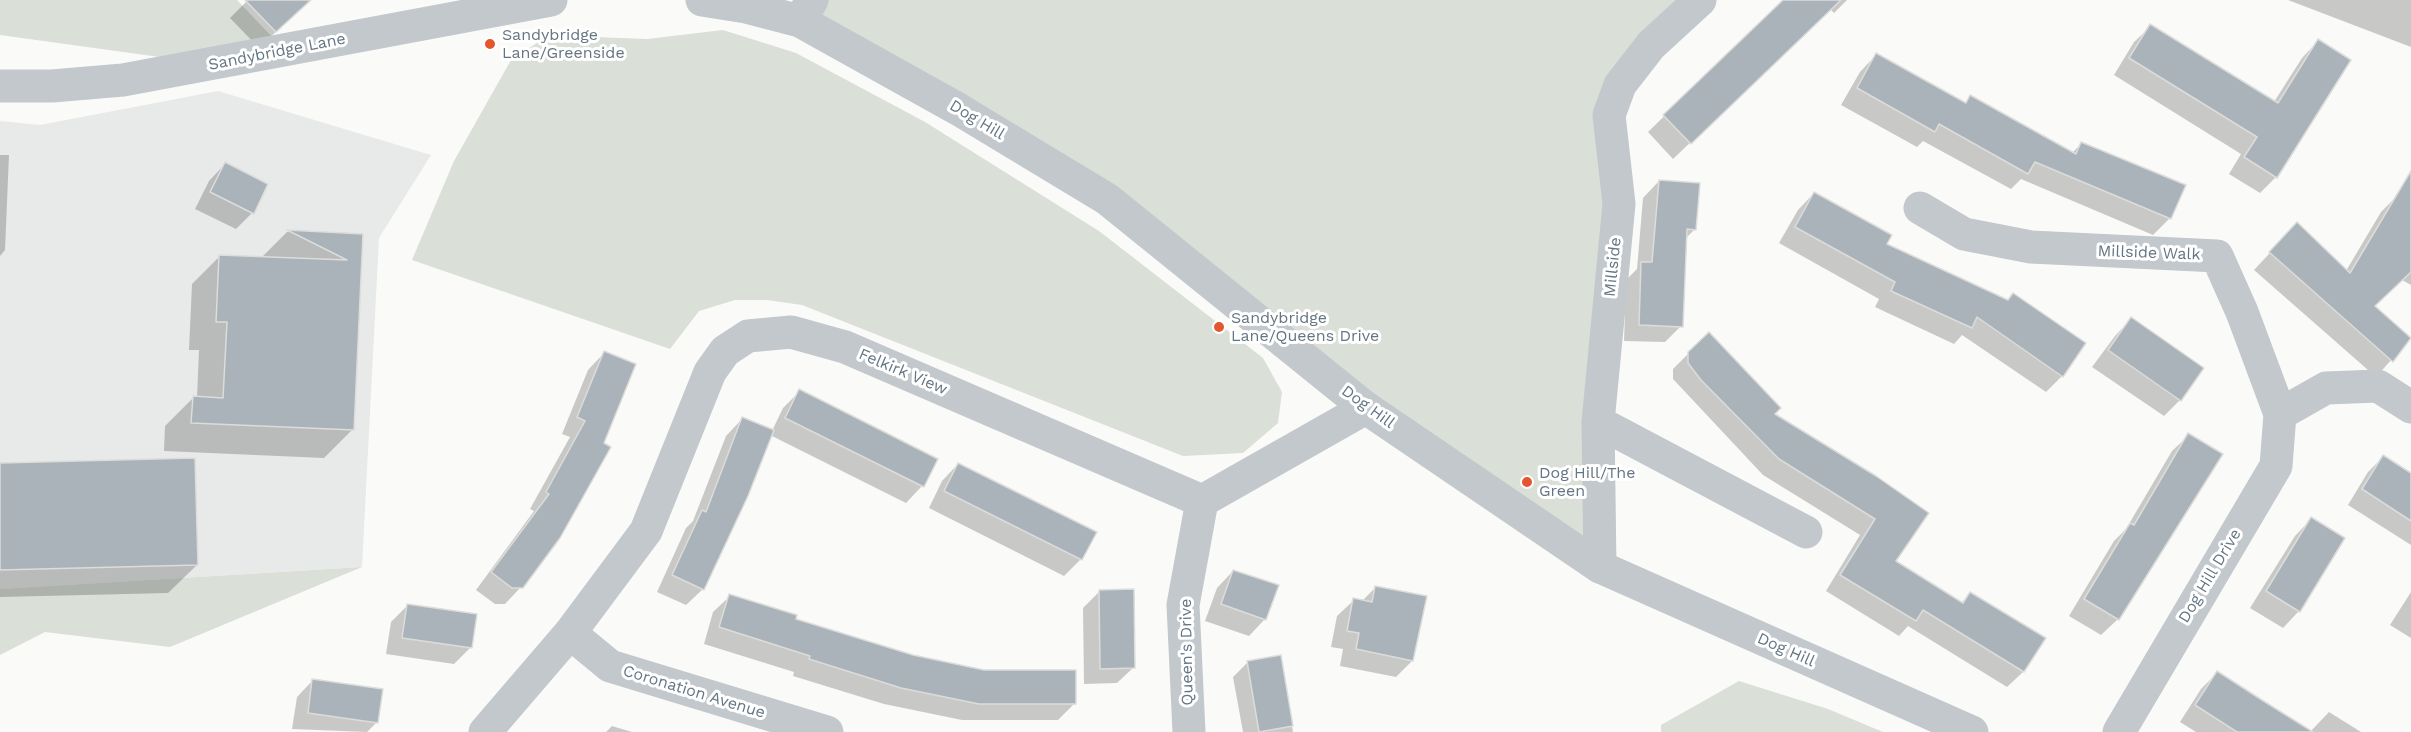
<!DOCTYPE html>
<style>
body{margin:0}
canvas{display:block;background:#fafaf8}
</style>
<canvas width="2411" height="732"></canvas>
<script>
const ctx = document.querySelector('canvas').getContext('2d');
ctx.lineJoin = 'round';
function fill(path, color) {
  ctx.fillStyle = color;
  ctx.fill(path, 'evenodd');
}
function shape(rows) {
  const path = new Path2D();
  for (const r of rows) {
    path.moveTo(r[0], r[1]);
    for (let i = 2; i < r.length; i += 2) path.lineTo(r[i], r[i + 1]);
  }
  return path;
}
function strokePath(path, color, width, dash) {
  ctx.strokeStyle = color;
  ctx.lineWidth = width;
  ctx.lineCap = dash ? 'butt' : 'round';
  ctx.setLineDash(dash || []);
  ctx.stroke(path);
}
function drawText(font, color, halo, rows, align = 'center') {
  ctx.font = font + ' "Work Sans",sans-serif';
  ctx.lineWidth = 6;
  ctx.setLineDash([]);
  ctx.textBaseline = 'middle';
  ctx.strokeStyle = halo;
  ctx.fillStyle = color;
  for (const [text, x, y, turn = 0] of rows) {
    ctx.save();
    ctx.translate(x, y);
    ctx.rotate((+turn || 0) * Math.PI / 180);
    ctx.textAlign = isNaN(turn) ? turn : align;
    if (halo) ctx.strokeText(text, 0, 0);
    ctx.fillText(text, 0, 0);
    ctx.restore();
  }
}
fill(shape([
 [218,91,431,155,379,238,362,567,0,589,0,121,40,125]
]), '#e8e9e9');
fill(shape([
 [0,0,237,0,275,40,167,58,0,35],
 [812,0,1700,0,1620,85,1600,567,1107,199,800,21],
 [723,30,796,53,925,122,1099,231,1263,358,1282,392,1278,423,1243,453,1183,456,802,305,767,300,735,300,699,311,670,349,412,260,454,161,511,60,537,43,593,37,647,39],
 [362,567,170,647,45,632,0,655,0,589],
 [1739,681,1828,709,1883,732,1661,732,1661,725]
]), '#dadfd7');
fill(shape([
 [248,0,302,0,288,20,259,48,230,18],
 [1783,0,1847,0,1834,13,1830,9,1673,159,1648,132],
 [2288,0,2411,0,2411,47],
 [2151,26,2274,102,2302,58,2318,41,2276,177,2260,193,2229,174,2241,154,2114,75,2134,42],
 [1876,55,1964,104,1970,97,2072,153,2082,143,2170,218,2153,235,2021,179,2011,189,1923,141,1917,147,1841,105,1860,72],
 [0,155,9,155,5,250,0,256],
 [225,164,252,213,236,229,195,209,209,181],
 [1659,181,1695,229,1685,239,1681,326,1665,342,1624,341,1626,280,1637,269,1643,198],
 [1814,193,1885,245,2062,376,2046,392,1962,335,1954,344,1875,307,1879,299,1779,243,1798,210],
 [2398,195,2411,204,2411,285,2402,280,2374,306,2410,339,2376,377,2254,270,2281,241,2346,271,2381,212],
 [287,232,362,235,353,429,324,458,164,451,165,426,193,398,197,398,199,350,189,350,192,284,220,256,261,258],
 [2131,319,2180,400,2164,416,2092,367,2115,336],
 [604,353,634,365,521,587,505,604,495,604,476,590,534,511,530,509,570,437,562,434,588,370],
 [1689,353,1773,414,1875,477,1894,562,1961,603,1970,594,2044,639,2023,672,2007,687,1908,626,1899,636,1826,591,1860,535,1763,475,1673,379,1673,369],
 [800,391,922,486,906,503,770,435,703,589,686,605,657,592,686,528,693,521,726,436,742,419,772,431,783,408],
 [2189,435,2221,455,2118,619,2101,635,2069,616,2114,541,2126,529,2172,451],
 [2383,457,2411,475,2411,545,2348,505,2368,472],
 [958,464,1081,559,1064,576,929,508,942,481],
 [0,465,197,565,168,593,0,597],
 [2311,519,2299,611,2283,628,2250,608,2295,536],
 [1233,571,1265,619,1249,636,1205,621,1217,588],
 [1376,587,1412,661,1396,677,1340,666,1343,649,1331,647,1337,616,1354,600,1362,601],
 [1099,592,1134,667,1117,683,1084,684,1083,608],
 [2411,592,2411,638,2390,625],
 [730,596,795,620,1074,704,1058,720,962,720,884,704,793,676,794,672,704,644,713,612],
 [407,606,471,647,454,664,386,654,391,622],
 [1279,657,1293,732,1243,732,1233,677,1247,663],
 [2217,673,2279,732,2196,732,2180,722,2201,689],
 [313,680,377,722,367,732,292,729,297,697],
 [2329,712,2361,732,2310,732],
 [612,726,632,732,606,732]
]), '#0003');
const building = shape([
 [245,0,311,0,276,32,245,0],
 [1783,0,1841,0,1691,144,1663,115,1783,0],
 [2150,24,2278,103,2318,39,2351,60,2277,178,2244,157,2257,137,2129,58,2150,24],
 [1876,53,1966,103,1970,95,2076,154,2081,142,2186,185,2171,219,2035,162,2028,174,1939,124,1935,132,1857,88,1876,53],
 [225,162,268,184,254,214,210,192,225,162],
 [2411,171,2411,272,2375,306,2411,338,2393,362,2269,252,2297,222,2350,273,2411,171],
 [1659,180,1700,183,1696,230,1687,229,1683,327,1639,325,1641,262,1652,262,1659,180],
 [1814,192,1892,235,1887,244,2008,300,2013,293,2086,343,2063,377,1977,317,1972,328,1891,291,1895,282,1795,227,1814,192],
 [287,230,363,234,354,430,191,423,193,396,223,398,227,322,216,322,219,255,347,260,287,230],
 [2131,317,2204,368,2181,401,2108,350,2131,317],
 [1709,332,1781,408,1775,414,1876,476,1929,513,1896,561,1963,603,1970,592,2046,638,2024,672,1923,610,1916,621,1840,575,1875,519,1779,459,1701,380,1688,363,1688,352,1709,332],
 [604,351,636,364,604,443,611,447,560,538,523,588,512,588,491,572,549,494,546,492,585,421,577,417,604,351],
 [799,389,938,459,924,487,785,418,799,389],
 [742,417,774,430,748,496,704,590,672,575,702,510,706,512,742,417],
 [2188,433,2223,454,2119,620,2084,599,2130,523,2134,525,2188,433],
 [2383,455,2411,473,2411,521,2362,489,2383,455],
 [195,458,198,565,0,570,0,463,195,458],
 [958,463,1097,532,1082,560,944,491,958,463],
 [2311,517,2345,538,2300,612,2266,591,2311,517],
 [1233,570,1279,585,1266,620,1221,604,1233,570],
 [1375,586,1427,596,1413,661,1356,649,1359,633,1347,631,1353,598,1372,602,1375,586],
 [1134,589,1135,668,1100,669,1099,590,1134,589],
 [729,594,797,615,796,619,913,655,984,670,1076,670,1076,704,979,704,901,688,809,659,810,656,719,627,729,594],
 [407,604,477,614,472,648,402,638,407,604],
 [1281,655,1293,726,1259,732,1247,661,1281,655],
 [2217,671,2265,702,2313,732,2237,732,2195,705,2217,671],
 [312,679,383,689,378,723,308,713,312,679]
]);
fill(building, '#aab3b9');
strokePath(building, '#dcdcda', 1.5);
strokePath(shape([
 [800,21,812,0],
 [1920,208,1964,234,2031,247,2217,256,2242,312,2280,414,2276,466,2119,732],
 [2280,414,2326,388,2378,386,2411,407],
 [1598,422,1806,532],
 [1600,567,1598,422,1619,204,1609,115,1620,85,1651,45,1700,0],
 [570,633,610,666,827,732],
 [485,732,570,633,646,531,710,372,725,351,748,336,791,332,845,347,1202,501,1366,408],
 [1189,732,1183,605,1202,501]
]), '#c3c8cc', 33);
strokePath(shape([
 [702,0,746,7,800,21,958,109,1107,199,1366,408,1600,567,1972,732],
 [0,86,52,86,123,80,551,0]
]), '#c3c8cc', 33);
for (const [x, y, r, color] of [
 [490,44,6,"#e4572e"],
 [1219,327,6,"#e4572e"],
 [1527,482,6,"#e4572e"]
]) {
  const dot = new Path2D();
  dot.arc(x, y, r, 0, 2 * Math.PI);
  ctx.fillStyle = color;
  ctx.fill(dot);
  strokePath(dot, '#fff', 2);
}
drawText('16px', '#657683', '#fff', [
 ["Sandybridge",502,35],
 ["Lane/Greenside",502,53],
 ["Sandybridge",1231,318],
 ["Lane/Queens Drive",1231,336],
 ["Dog Hill/The",1539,473],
 ["Green",1539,491]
], 'left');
drawText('16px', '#657683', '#fff', [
 ["Sandybridge Lane",277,52,-11],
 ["Dog Hill",977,120,31],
 ["Millside Walk",2149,253,2],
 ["Millside",1613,267,-84],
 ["Felkirk View",903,372,23],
 ["Dog Hill",1368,407,36],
 ["Dog Hill Drive",2210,576,-59],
 ["Dog Hill",1786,650,24],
 ["Queen's Drive",1187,652,-91],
 ["Coronation Avenue",694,692,17]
]);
</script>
